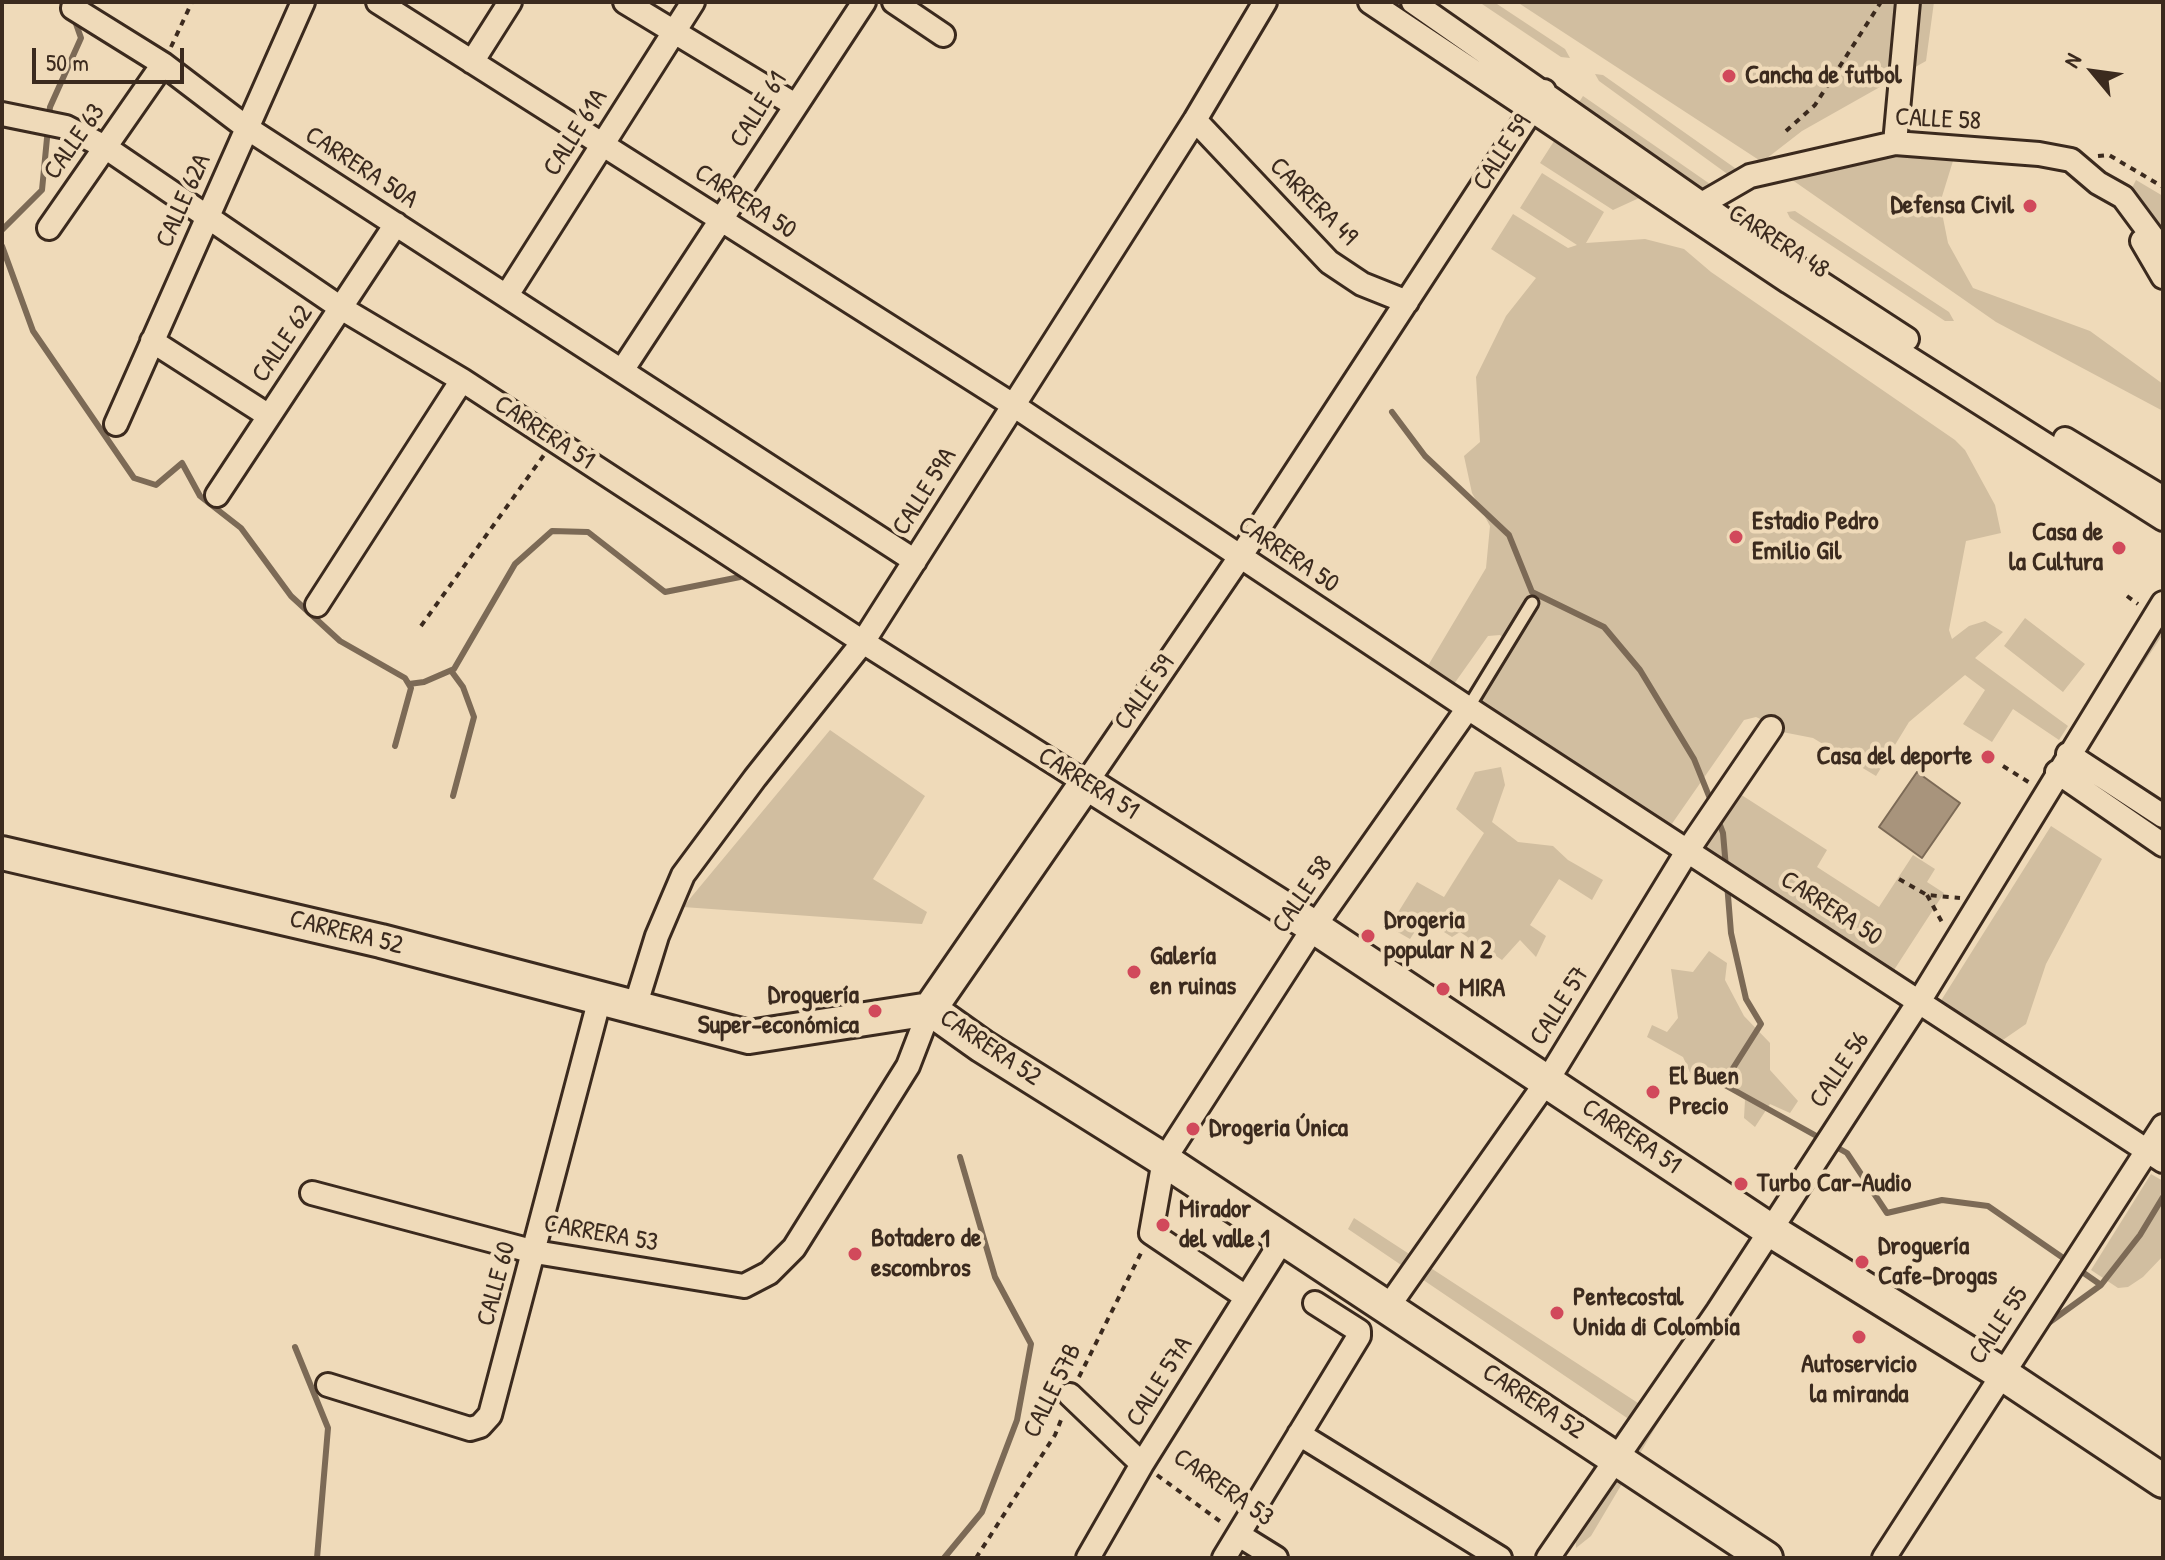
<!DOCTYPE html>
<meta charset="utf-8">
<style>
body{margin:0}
#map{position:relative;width:2165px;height:1560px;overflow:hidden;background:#efdab9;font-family:"Patrick Hand",sans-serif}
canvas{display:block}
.frame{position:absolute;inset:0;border:4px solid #3b2a1e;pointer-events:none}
.north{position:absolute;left:2053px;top:32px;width:80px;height:80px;-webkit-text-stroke:6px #efdab9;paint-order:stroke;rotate:299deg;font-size:22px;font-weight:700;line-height:32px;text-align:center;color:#3b2a1e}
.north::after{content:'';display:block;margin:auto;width:28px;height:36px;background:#3b2a1e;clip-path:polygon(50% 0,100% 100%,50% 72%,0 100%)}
.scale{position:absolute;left:32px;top:48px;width:152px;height:36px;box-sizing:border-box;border:4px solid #3b2a1e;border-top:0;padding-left:10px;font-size:24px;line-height:28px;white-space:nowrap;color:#3b2a1e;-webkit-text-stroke:6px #efdab9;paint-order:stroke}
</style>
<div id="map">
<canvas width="2165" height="1560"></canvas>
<div class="frame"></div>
<div class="north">N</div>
<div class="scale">50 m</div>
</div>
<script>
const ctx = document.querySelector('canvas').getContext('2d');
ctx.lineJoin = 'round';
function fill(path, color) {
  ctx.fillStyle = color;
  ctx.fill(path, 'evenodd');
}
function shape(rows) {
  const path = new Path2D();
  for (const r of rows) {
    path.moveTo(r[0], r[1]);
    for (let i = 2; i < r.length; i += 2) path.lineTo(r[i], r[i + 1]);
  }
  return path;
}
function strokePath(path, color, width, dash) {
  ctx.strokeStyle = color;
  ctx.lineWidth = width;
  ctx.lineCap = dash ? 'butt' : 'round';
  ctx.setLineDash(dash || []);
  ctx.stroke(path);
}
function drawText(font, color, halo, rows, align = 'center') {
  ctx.font = font + ' "Patrick Hand",sans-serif';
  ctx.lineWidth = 8;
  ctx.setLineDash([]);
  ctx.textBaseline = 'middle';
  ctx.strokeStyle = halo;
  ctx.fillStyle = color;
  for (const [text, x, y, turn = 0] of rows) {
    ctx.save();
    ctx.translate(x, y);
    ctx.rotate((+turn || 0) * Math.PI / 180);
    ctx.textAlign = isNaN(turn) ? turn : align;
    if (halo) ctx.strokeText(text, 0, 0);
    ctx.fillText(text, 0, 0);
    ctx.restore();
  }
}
fill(shape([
 [1479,2,1494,2,1565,49,1570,58,1561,57],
 [1517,2,1934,2,1926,61,1802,131,1762,162],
 [1595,74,1603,75,1742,173,1737,181,1599,81],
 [1583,96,1723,193,1650,193,1613,210,1540,163],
 [1961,135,1940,203,1948,243,1973,288,2090,331,2163,384,2163,411,1996,322,1788,177,1791,170,1828,144],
 [1542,173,1604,212,1586,243,1645,239,1684,249,1711,272,1955,440,1965,450,1995,505,2001,533,1966,541,1949,630,1952,639,1969,626,1985,621,2003,632,1975,658,2068,726,2059,740,2013,709,1992,742,1963,724,1985,690,1965,675,1909,722,1876,776,1813,738,1772,730,1769,723,1756,717,1744,720,1669,828,1467,703,1504,639,1500,635,1488,636,1449,691,1423,674,1486,568,1490,526,1472,493,1464,456,1480,442,1476,377,1506,316,1536,278,1491,249,1513,214,1568,248,1577,245,1520,208],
 [2136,180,2163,196,2163,272,2125,202],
 [1795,211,1949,312,1954,321,1945,321,1790,218,1787,212],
 [2163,615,2163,634,2085,752,2079,755],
 [2025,618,2085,664,2063,692,2004,646],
 [830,730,925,796,873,879,927,912,922,924,683,907],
 [1501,767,1505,785,1492,822,1518,842,1553,846,1568,860,1603,880,1592,900,1559,879,1530,925,1546,936,1536,957,1520,940,1502,960,1460,932,1452,937,1423,919,1410,939,1389,927,1417,882,1444,897,1484,833,1456,809,1475,772],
 [1740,794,1827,850,1817,867,1879,907,1913,855,1935,869,1927,882,1944,893,1894,970,1705,848],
 [2051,826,2102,859,2046,964,2026,1024,1997,1044,1937,1007],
 [1709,951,1727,963,1725,980,1744,1016,1770,1043,1770,1070,1798,1101,1790,1113,1770,1104,1755,1127,1744,1118,1745,1100,1717,1079,1712,1088,1693,1079,1683,1057,1647,1037,1652,1025,1667,1032,1678,1018,1671,969,1693,972],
 [2151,1174,2163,1181,2163,1256,2143,1277,2128,1287,2118,1288,2091,1270],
 [1354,1218,1661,1418,1591,1536,1576,1548,1575,1532,1633,1422,1348,1229]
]), '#d1bea0');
const water = shape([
 [1917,772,1960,803,1922,858,1879,827,1917,772]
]);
fill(water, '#a8947c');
strokePath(water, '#7c6a56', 2);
strokePath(shape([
 [2,230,42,190,50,107,81,38,74,18],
 [2,246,33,331,134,478,156,485,182,463,200,496,241,528,291,596,340,641,405,678,411,688,395,746],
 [1392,412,1425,456,1509,535,1532,592,1604,627,1640,670,1694,759,1713,806],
 [452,672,463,687,474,717,453,796],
 [409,684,424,682,454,669,515,564,552,531,588,532,665,592,740,577],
 [1717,817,1723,833,1726,868],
 [1727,883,1731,933,1746,999,1761,1024,1723,1084,1847,1153,1887,1213,1942,1200,1988,1206,2069,1262],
 [2078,1269,2101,1285],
 [2043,1327,2101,1285,2140,1235,2163,1197],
 [295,1347,328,1428,317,1558],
 [944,1558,982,1512,1017,1420,1031,1344,995,1277,960,1157]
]), '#7c6a56', 6);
const lane = shape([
 [1468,708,1532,603]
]);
const street = shape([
 [378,2,1013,405,1468,708,2163,1161],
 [625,2,795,105],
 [894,2,943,35],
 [1370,2,1789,282,2163,519],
 [1413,2,1732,225,1907,339],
 [73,8,163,64,247,128,915,561],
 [472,62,510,2],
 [2,114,66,127,105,147,341,308,462,380,863,642,1086,783,1240,557,1544,91],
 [1195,120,1329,262,1362,284,1407,302],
 [1895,143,1908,2],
 [1693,209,1750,176,1895,143,2039,154,2071,160,2098,183,2123,197,2163,251],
 [49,228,163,64],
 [2142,241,2163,277],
 [507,295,693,2],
 [152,341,269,416],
 [623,369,864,2],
 [116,424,303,2],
 [2065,439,2163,498],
 [217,495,396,224],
 [317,605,462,380],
 [2068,754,2163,816],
 [2057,772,2163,845],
 [635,1007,657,936,683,875,755,778,863,642,1195,120,1265,2],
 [312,1193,535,1252,744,1286,769,1273,794,1248,908,1066,930,1009],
 [1246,1297,1151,1233,1164,1160,1314,927,1468,708],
 [1388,1307,1547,1081,1688,850,1771,728],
 [328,1385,470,1429,480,1426,490,1415,600,998],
 [1070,1395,1142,1464],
 [1299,1434,1500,1558],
 [1239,1535,1276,1558],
 [1088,1558,1142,1464,1283,1239],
 [1224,1558,1359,1336,1359,1331,1315,1303],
 [1548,1558,1718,1311,1920,1000,2163,603],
 [1884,1558,2163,1126]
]);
const secondary = shape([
 [2,853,381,941,749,1037,930,1009,982,1046,1164,1160,1766,1558],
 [930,1009,1086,783,1314,927,1770,1230,2001,1373,2163,1481]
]);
strokePath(lane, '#3b2a1e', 17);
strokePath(street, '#3b2a1e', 28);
strokePath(secondary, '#3b2a1e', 38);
strokePath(shape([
 [171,47,192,2],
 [1786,131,1815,105,1881,2],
 [2098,156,2109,155,2163,187],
 [2127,596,2138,604],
 [421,626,544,455],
 [2003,766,2030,783],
 [1899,879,1927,895,1960,898],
 [1927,895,1943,924],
 [1079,1377,1143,1249],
 [1157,1475,1221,1522],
 [976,1558,1055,1435,1063,1415]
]), '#3b2a1e', 4, [6, 6]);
strokePath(lane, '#efdab9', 11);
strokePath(street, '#efdab9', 22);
strokePath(secondary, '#efdab9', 32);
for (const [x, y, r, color] of [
 [1729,76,8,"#d1495b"],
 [2030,206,8,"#d1495b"],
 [1736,537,8,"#d1495b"],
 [2119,548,8,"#d1495b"],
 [1988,757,8,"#d1495b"],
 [1368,936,8,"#d1495b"],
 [1134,972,8,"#d1495b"],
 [1443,989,8,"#d1495b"],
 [875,1011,8,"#d1495b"],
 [1653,1092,8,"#d1495b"],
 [1193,1129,8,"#d1495b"],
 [1741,1184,8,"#d1495b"],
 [1163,1225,8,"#d1495b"],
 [855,1254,8,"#d1495b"],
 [1862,1262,8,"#d1495b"],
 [1557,1313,8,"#d1495b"],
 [1859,1337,8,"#d1495b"]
]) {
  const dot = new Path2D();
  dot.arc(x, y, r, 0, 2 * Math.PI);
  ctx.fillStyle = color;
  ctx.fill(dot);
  strokePath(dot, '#efdab9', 3);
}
drawText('bold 26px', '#3b2a1e', '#efdab9', [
 ["Cancha de futbol",1745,76],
 ["Defensa Civil",2014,206,"right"],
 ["Estadio Pedro",1752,522],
 ["Emilio Gil",1752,552],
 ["Casa de",2103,533,"right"],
 ["la Cultura",2103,563,"right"],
 ["Casa del deporte",1972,757,"right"],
 ["Drogeria",1384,921],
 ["popular N 2",1384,951],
 ["Galería",1150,957],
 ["en ruinas",1150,987],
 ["MIRA",1459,989],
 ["Droguería",859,996,"right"],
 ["Super-económica",859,1026,"right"],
 ["El Buen",1669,1077],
 ["Precio",1669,1107],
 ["Drogeria Única",1209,1129],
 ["Turbo Car-Audio",1757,1184],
 ["Mirador",1179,1210],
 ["del valle 1",1179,1240],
 ["Botadero de",871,1239],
 ["escombros",871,1269],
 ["Droguería",1878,1247],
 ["Cafe-Drogas",1878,1277],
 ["Pentecostal",1573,1298],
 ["Unida di Colombia",1573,1328],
 ["Autoservicio",1859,1365,"center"],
 ["la miranda",1859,1395,"center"]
], 'left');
drawText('26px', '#3b2a1e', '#efdab9', [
 ["CALLE 61",759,110,-58],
 ["CALLE 58",1938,120,3],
 ["CALLE 61A",576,133,-58],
 ["CALLE 63",75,142,-55],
 ["CALLE 59",1503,153,-57],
 ["CARRERA 50A",361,168,33],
 ["CALLE 62A",184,201,-66],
 ["CARRERA 50",745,202,33],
 ["CARRERA 49",1313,202,45],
 ["CARRERA 48",1778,242,33],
 ["CALLE 62",283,344,-56],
 ["CARRERA 51",544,433,33],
 ["CALLE 59A",925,492,-58],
 ["CARRERA 50",1288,555,34],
 ["CALLE 59",1145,693,-55],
 ["CARRERA 51",1088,784,32],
 ["CALLE 58",1303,895,-56],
 ["CARRERA 50",1831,909,33],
 ["CARRERA 52",346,933,14],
 ["CALLE 57",1560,1006,-58],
 ["CARRERA 52",990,1048,34],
 ["CALLE 56",1840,1070,-56],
 ["CARRERA 51",1631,1137,34],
 ["CARRERA 53",601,1234,10],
 ["CALLE 60",497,1284,-75],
 ["CALLE 55",1999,1326,-57],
 ["CALLE 57A",1160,1382,-58],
 ["CALLE 57B",1053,1391,-64],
 ["CARRERA 52",1533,1402,33],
 ["CARRERA 53",1223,1488,35]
]);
</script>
